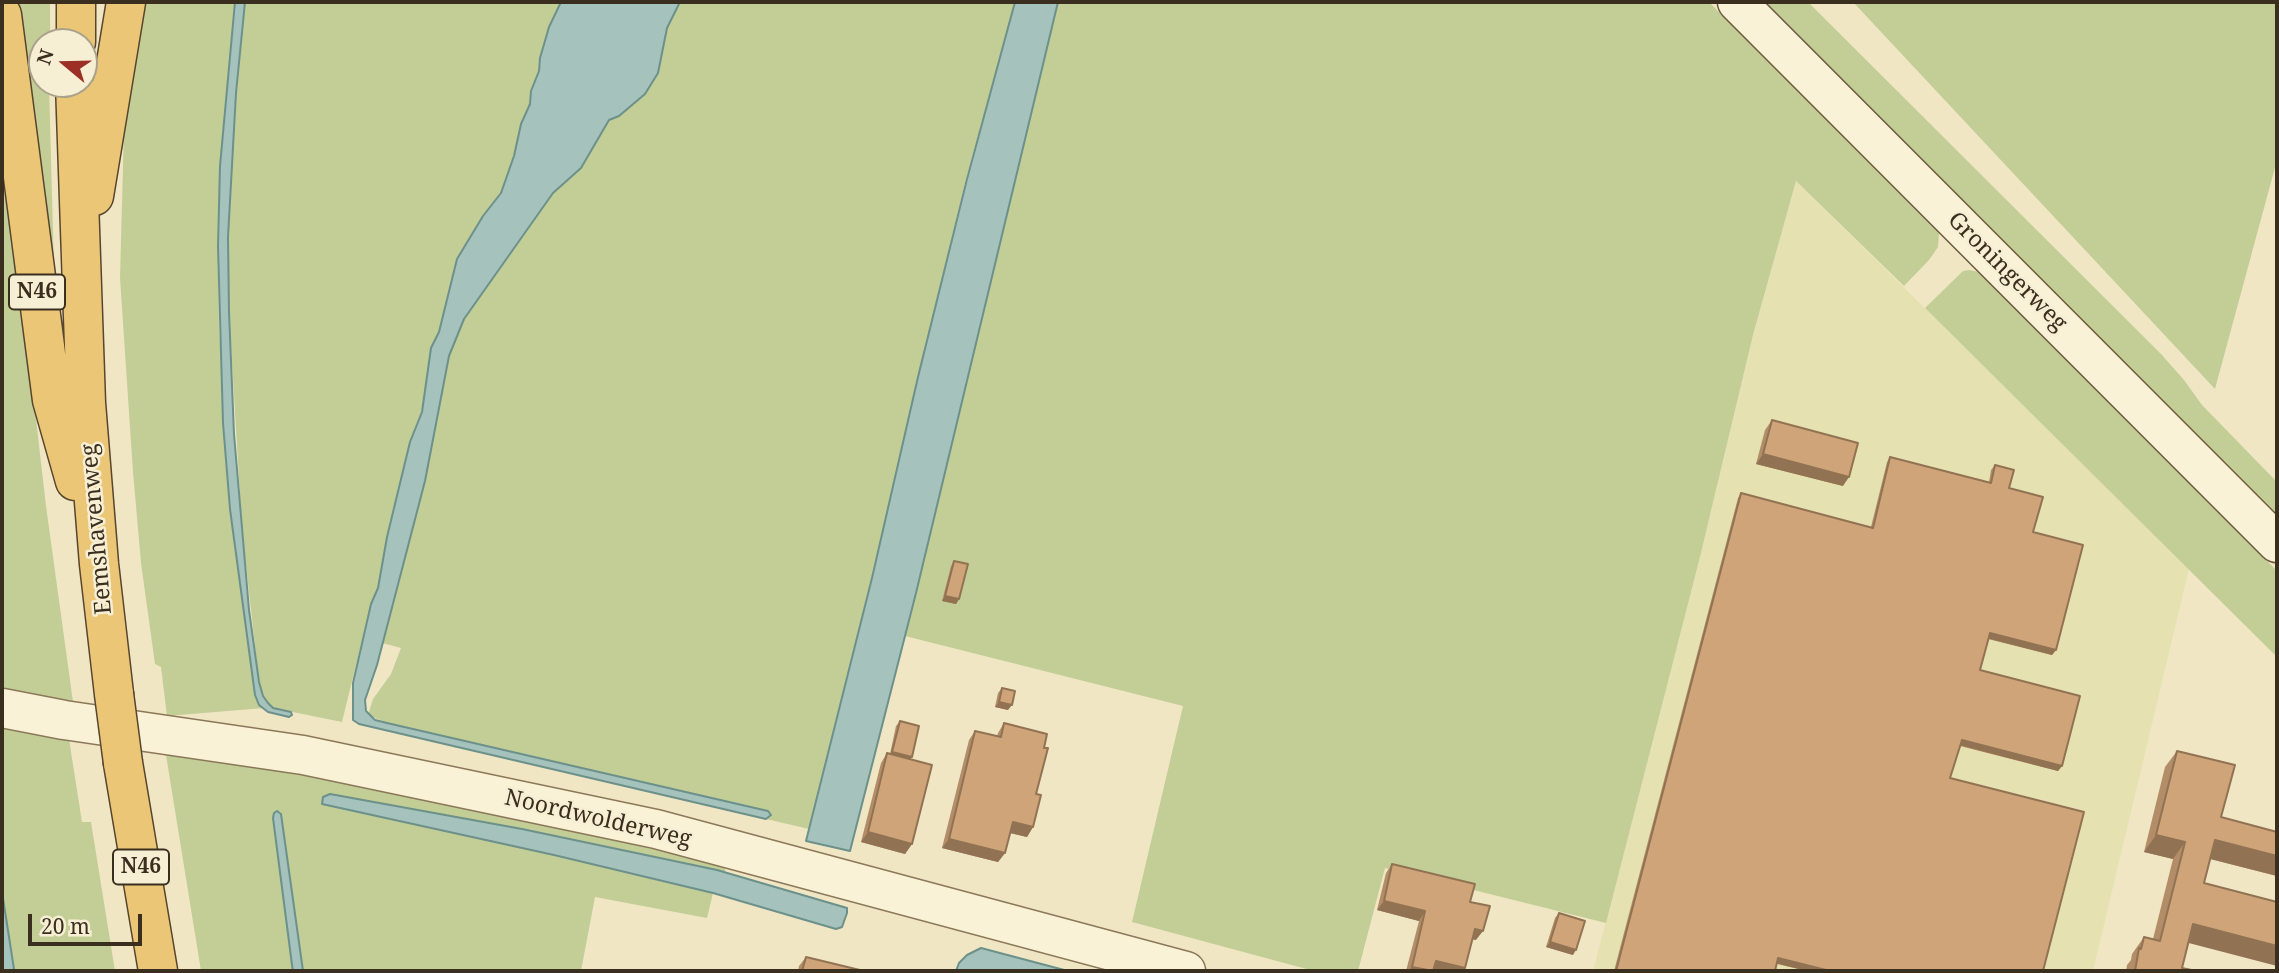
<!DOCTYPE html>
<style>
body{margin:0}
#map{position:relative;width:2279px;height:973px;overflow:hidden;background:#f0e6c4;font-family:"Noto Serif",serif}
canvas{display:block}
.frame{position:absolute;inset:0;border:4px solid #3a2e1e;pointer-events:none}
.north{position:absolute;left:28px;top:28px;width:70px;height:70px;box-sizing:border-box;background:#f7efd4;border:2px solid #aba28b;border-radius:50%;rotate:289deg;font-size:19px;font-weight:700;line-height:28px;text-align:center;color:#3a2e1e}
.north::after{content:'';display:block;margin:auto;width:24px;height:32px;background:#9c3027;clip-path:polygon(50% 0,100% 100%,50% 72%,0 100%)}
.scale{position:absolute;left:28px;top:914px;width:114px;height:32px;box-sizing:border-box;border:4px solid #3a2e1e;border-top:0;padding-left:9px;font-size:21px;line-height:24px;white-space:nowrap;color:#3a2e1e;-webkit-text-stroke:5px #f7efd4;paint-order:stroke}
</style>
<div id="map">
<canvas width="2279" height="973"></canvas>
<div class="frame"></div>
<div class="north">N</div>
<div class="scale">20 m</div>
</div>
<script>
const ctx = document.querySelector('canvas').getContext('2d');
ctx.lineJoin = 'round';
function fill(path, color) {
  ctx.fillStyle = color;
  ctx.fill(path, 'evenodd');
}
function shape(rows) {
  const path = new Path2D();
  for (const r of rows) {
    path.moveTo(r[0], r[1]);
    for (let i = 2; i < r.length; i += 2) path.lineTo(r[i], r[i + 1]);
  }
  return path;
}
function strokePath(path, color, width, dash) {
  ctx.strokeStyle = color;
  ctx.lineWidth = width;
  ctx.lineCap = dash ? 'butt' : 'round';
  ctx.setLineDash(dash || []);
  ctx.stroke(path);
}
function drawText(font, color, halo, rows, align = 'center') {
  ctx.font = font + ' "Noto Serif",serif';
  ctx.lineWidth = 5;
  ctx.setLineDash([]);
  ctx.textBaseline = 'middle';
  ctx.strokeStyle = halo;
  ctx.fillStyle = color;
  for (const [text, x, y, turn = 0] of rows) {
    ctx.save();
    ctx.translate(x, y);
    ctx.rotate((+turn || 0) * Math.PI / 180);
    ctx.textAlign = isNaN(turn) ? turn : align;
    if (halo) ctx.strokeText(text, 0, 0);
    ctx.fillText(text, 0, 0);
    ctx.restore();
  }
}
fill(shape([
 [1796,181,2189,569,2093,971,1593,971,1700,557,1753,335]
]), '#e6e1b1');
fill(shape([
 [13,2,50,2,50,42,42,42,42,84,49,84,54,269],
 [137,2,235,2,220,166,218,246,219,327,230,509,255,695,259,705,264,708,167,716,161,667,155,664,141,563,133,472,120,278,124,128],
 [245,2,561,2,549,27,540,58,539,71,531,91,530,104,521,124,514,156,501,193,483,216,457,259,439,332,431,348,422,412,410,442,387,537,378,588,371,604,342,722,273,708,263,696,259,682,242,529,229,312,228,237,236,93],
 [680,2,1015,2,966,179,918,377,872,578,809,829,766,819,771,815,767,811,387,723,368,715,373,699,391,674,401,648,382,643,425,481,449,356,464,319,553,193,581,168,609,120,619,116,658,73,667,28],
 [1058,2,1709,2,1939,233,1938,247,1929,260,1904,286,1796,181,1753,335,1700,557,1606,923,1385,868,1358,971,1314,971,1132,922,1183,706,905,636],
 [1762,2,1808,2,2161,354,2184,380,2202,405,2277,482,2277,518],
 [1853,2,2277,2,2277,160,2215,389],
 [2,123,46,506,73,702,2,692],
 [1969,270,1979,272,2277,571,2277,657,1925,308,1963,271],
 [2,725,69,739,82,822,91,822,115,971,15,971,2,892],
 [167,752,281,768,726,859,725,873,522,829,330,794,322,804,554,855,713,893,707,918,595,897,581,971,303,971,279,812,273,818,293,971,201,971,166,755]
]), '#c3ce97');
const water = shape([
 [235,2,245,2,236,93,228,237,229,312,234,434,249,610,259,682,263,696,268,703,273,708,291,712,292,715,289,717,268,712,259,705,255,695,230,509,223,423,218,246,220,166,235,2],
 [561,2,680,2,667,28,658,73,645,94,619,116,609,120,581,168,553,193,464,319,449,356,425,481,377,665,365,700,366,711,375,720,387,723,768,811,771,815,766,819,359,724,353,720,353,683,371,604,378,588,387,537,410,442,422,412,431,348,439,332,457,259,483,216,501,193,514,156,521,124,530,104,531,91,539,71,540,58,549,27,561,2],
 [1015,2,1058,2,916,593,850,851,806,841,872,578,918,377,967,179,1015,2],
 [330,794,522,829,717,870,847,908,847,913,842,927,836,929,713,893,554,855,322,804,323,797,330,794],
 [277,811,281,814,303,971,293,971,292,965,273,818,274,813,277,811],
 [2,892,14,969,15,971,2,971,2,892],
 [981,948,1068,971,956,971,959,963,967,955,981,948]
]);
fill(water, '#a6c2bc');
strokePath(water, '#6c918b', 2);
const tertiary = shape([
 [2,708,64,720,303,755,656,829,1186,971]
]);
const secondary = shape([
 [1737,2,2277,543]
]);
const trunk = shape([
 [2,15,52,400,75,481],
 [76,42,76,2],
 [75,84,86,403,99,564,114,694],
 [94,196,126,2],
 [123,763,158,971]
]);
strokePath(tertiary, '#8b7859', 41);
strokePath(secondary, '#6d593d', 41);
strokePath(trunk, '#58452e', 41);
strokePath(tertiary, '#faf2d7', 38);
strokePath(secondary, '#faf2d7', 38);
strokePath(trunk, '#eac676', 38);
const trunkBridge = shape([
 [114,694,123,763]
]);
strokePath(trunkBridge, '#58452e', 41, []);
strokePath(trunkBridge, '#eac676', 38);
fill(shape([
 [1772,420,1843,486,1756,464,1765,430],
 [1890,457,1989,482,1991,470,1995,465,2033,532,2056,650,2052,655,1988,639,1980,670,2062,766,2058,771,1960,746,1950,778,2043,971,1807,971,1777,964,1775,971,1614,971,1738,498,1741,493,1871,527,1887,462],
 [954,561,959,599,956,604,942,601,951,566],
 [1002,688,1008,710,995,707,998,693],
 [900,721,910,759,912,844,905,854,861,842,881,763,887,753,890,754,896,726],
 [1004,723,1044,748,1036,794,1033,827,1027,837,1010,833,1005,853,998,862,942,848,969,740,975,731,997,736,998,733],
 [2177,751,2221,817,2277,832,2277,876,2210,859,2182,968,2196,971,2126,971,2127,965,2131,960,2132,954,2144,937,2153,939,2173,859,2144,852,2165,767],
 [1392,864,1470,902,1476,940,1472,939,1465,968,1463,971,1406,971,1419,921,1377,910,1386,873],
 [1559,913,1573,955,1546,947,1555,918],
 [806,957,864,971,798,971,799,966]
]), '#b28d67');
fill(shape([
 [1763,454,1849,477,1843,486,1756,464],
 [945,596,959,599,956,604,942,601],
 [1990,633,2056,650,2052,655,1986,638],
 [999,702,1012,705,1008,710,995,707],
 [1962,740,2062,766,2058,771,1959,745],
 [892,752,912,757,908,762,889,757],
 [1013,822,1033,827,1027,837,1006,832],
 [868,832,912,844,905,854,861,842],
 [2156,835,2185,842,2173,859,2144,852],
 [949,839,1005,853,998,862,942,848],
 [2215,840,2277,856,2277,876,2203,857],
 [1384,901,1425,911,1419,921,1377,910],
 [2193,924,2277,946,2277,966,2181,941],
 [1475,929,1483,931,1476,940,1468,938],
 [1550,942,1576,950,1573,955,1546,947],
 [1778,958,1830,971,1807,971,1775,963],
 [1436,961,1465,968,1463,971,1432,971],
 [1412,967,1430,971,1408,971]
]), '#917354');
const building = shape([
 [1772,420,1858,443,1849,477,1763,454,1772,420],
 [1890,457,1991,483,1995,465,2014,470,2009,488,2043,497,2033,532,2083,545,2056,650,1990,633,1980,670,2080,696,2062,766,1962,740,1950,778,2084,812,2043,971,1830,971,1778,958,1775,971,1616,971,1741,493,1873,528,1890,457],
 [954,561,968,564,959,599,945,596,954,561],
 [1002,688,1015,691,1012,705,999,702,1002,688],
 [900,721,919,726,912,757,892,752,900,721],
 [1004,723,1047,734,1044,748,1048,748,1036,794,1041,795,1033,827,1013,822,1005,853,949,839,975,731,1001,737,1004,723],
 [2177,751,2235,765,2221,817,2277,832,2277,856,2215,840,2204,883,2277,902,2277,946,2193,924,2182,968,2196,971,2135,971,2139,948,2141,949,2144,937,2160,941,2185,842,2156,835,2177,751],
 [887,753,932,765,912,844,868,832,887,753],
 [1392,864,1475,884,1470,902,1490,906,1483,931,1475,929,1465,968,1436,961,1433,971,1412,967,1425,911,1384,901,1392,864],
 [1559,913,1585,921,1576,950,1550,942,1559,913],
 [806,957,864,971,802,971,806,957]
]);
fill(building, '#cfa478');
strokePath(building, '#917354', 2);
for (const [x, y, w] of [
 [37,292,56],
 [141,867,56]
]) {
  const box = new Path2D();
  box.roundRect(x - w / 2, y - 17.5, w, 35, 5);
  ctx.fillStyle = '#f7efd4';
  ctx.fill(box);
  strokePath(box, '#3a2e1e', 2);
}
drawText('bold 21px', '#3a2e1e', null, [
 ["N46",37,292],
 ["N46",141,867]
]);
drawText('23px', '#3a2e1e', '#f7efd4', [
 ["Groningerweg",2007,272,45],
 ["Eemshavenweg",97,529,-95],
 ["Noordwolderweg",598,819,13]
]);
</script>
